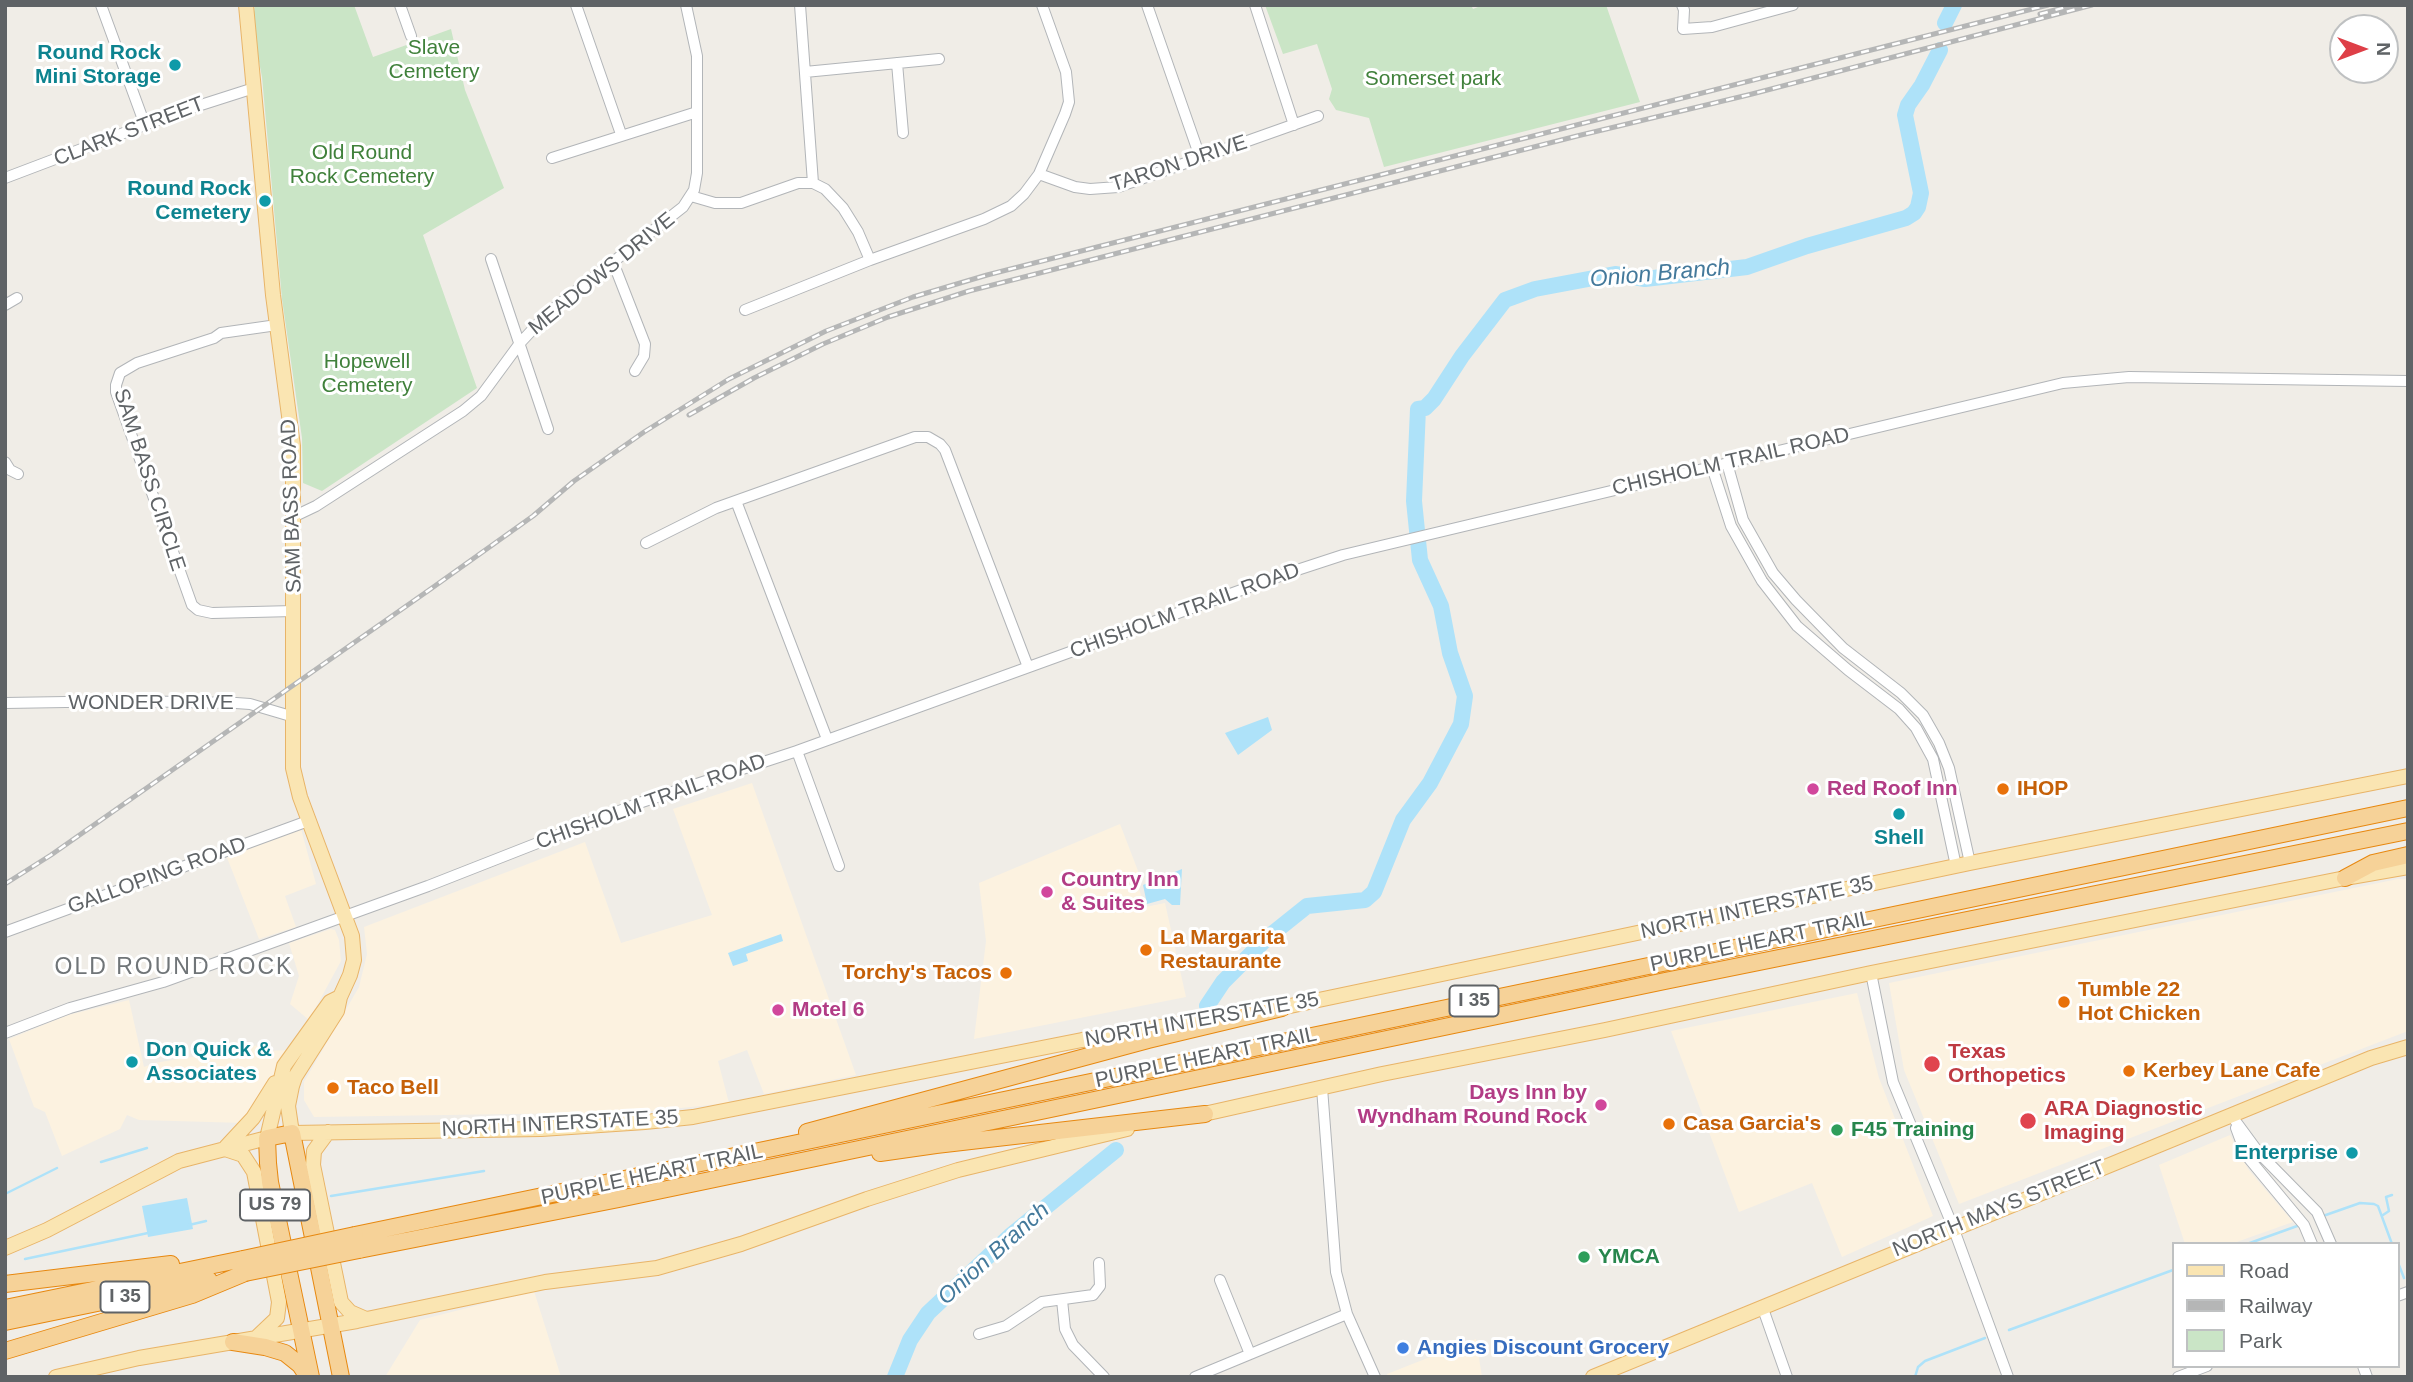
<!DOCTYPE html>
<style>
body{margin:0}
#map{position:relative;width:2413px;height:1382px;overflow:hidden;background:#f0ede7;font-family:Helvetica,sans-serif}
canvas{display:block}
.frame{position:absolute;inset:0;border:7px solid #5f6366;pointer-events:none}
.legend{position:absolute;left:2172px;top:1242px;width:228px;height:126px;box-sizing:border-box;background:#fff;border:2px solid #bfc1c2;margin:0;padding:9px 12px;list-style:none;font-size:21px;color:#5f6366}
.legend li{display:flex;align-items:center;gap:14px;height:35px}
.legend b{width:35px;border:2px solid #bfc1c2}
.north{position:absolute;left:2329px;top:14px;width:70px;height:70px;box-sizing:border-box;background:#fff;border:2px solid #bfc1c2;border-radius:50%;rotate:90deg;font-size:19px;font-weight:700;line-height:28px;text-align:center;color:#5f6366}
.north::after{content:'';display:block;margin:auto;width:24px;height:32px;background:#de3f47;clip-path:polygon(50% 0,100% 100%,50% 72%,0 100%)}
</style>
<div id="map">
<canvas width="2413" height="1382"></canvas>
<div class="frame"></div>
<ul class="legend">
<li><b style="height:9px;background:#fae5b2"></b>Road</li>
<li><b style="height:9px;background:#b5b6b6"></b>Railway</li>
<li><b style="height:19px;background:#cae5c6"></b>Park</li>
</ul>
<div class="north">N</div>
</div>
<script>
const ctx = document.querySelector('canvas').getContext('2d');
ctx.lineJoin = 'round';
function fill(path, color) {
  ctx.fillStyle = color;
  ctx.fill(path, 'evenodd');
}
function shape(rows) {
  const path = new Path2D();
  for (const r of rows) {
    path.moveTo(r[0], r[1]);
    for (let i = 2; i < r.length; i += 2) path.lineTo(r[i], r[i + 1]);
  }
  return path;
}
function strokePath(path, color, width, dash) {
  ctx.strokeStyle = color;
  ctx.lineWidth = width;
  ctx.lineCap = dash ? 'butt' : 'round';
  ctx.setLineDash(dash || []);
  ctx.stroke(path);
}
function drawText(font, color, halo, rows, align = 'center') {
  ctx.font = font + ' Helvetica,sans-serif';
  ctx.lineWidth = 6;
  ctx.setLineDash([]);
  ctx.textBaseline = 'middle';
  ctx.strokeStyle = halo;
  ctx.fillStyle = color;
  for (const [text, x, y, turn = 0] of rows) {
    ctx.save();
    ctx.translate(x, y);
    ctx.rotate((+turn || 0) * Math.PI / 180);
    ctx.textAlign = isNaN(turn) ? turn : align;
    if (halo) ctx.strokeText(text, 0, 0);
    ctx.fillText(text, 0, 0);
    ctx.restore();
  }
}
fill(shape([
 [752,783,856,1075,764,1094,747,1050,718,1061,729,1103,643,1112,314,1117,304,1100,304,1082,359,987,367,954,364,927,585,842,621,943,712,915,673,809],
 [1120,824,1140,876,1136,880,1145,907,1165,903,1186,997,974,1039,986,941,979,883],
 [301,829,316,884,285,896,296,927,259,939,226,855],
 [2398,879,2408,879,2408,1031,1959,1204,1904,1070,1889,983],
 [331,929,335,930,339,940,341,961,309,1020,290,1004,299,976,289,943],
 [1857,993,1879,1078,1933,1216,1842,1257,1812,1183,1739,1212,1671,1031],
 [129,1000,144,1067,154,1063,216,1053,222,1049,263,1045,264,1051,290,1050,257,1101,245,1123,139,1120,127,1115,120,1129,62,1156,45,1112,34,1107,9,1039,68,1015],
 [2230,1135,2248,1169,2293,1222,2231,1244,2185,1244,2159,1165],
 [534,1291,561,1377,385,1377,420,1320],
 [1476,1339,1482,1377,1388,1377,1387,1374]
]), '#fcf2e0');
fill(shape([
 [255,5,354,5,373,57,451,29,465,90,504,188,423,235,477,388,322,491,303,483,302,438,282,299,262,77,252,26],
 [1265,5,1471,5,1473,9,1483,5,1606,5,1640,102,1384,167,1369,118,1336,110,1329,99,1332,89,1317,44,1283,54]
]), '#cae5c6');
fill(shape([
 [1268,717,1272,730,1238,755,1225,733],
 [1182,869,1180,905,1172,905,1165,899,1147,904,1143,885],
 [781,934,783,941,746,954,748,961,733,966,728,953],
 [187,1198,193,1229,148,1237,142,1206]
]), '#aee2f9');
strokePath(shape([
 [101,1162,147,1148],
 [5,1194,57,1168],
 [331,1196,484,1171],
 [2383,1215,2389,1211,2386,1197,2392,1195],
 [2323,1216,2360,1203,2374,1204,2378,1206,2392,1244],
 [189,1225,206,1221],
 [2247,1244,2300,1225],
 [25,1259,148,1233],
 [2397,1260,2404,1278],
 [2009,1330,2173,1270],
 [1915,1377,1918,1367,1925,1361,1985,1338]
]), '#aee2f9', 2.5);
strokePath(shape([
 [1945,23,1954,5],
 [1207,1006,1223,982,1267,938,1307,906,1365,900,1374,892,1403,820,1430,783,1461,724,1465,696,1450,653,1441,606,1420,560,1414,501,1418,409,1425,408,1434,399,1462,356,1505,300,1535,289,1615,274,1645,279,1747,267,1807,246,1906,218,1914,213,1918,207,1921,193,1905,115,1908,105,1922,85,1940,50],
 [895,1377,910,1340,928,1313,1010,1236,1116,1150]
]), '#aee2f9', 16);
const minor = shape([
 [101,5,145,125],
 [400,5,411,36],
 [576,5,621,134],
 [800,5,813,183],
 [1147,5,1200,157],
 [1255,5,1294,125],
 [1682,5,1684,10,1683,29,1712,27,1793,5],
 [897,63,903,133],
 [805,72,939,59],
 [552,158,697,112],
 [1039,174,1075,187,1090,189,1118,187,1318,116],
 [5,178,179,112,254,88],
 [691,196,715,203,741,203,798,183,813,183,825,189,843,208,858,232,870,260],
 [491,259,548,429],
 [613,262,645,344,644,356,635,371],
 [5,305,17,298],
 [745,310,870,260,984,219,1011,206,1024,194,1039,174,1065,114,1069,102,1066,72,1042,5],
 [277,325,221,333,214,338,137,363,120,373,116,385,116,392,192,605,198,610,212,613,294,611],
 [5,462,10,470,18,474],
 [1727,463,1743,520,1773,573,1796,600,1843,648,1901,693,1923,715,1939,743,1949,768,1970,863],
 [1712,467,1731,526,1762,581,1797,626,1848,670,1899,709,1916,728,1933,759,1956,866],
 [736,501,827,739],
 [295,516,316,506,463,411,481,396,520,343,548,313,683,207,694,190,697,173,697,56,686,5],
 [646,543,716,508,915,437,928,437,940,444,945,450,1028,667],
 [5,703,127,701,236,703,250,704,294,717],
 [797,751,839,866],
 [5,932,308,821],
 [1871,973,1893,1082,1953,1227,2008,1377],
 [5,1033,70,1008,163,982,428,886,642,802,797,751,1291,572,1343,555,2063,383,2129,377,2408,381],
 [1322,1088,1336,1272,1347,1314,1375,1377],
 [2231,1115,2259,1153,2317,1212,2331,1244],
 [2236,1128,2246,1155,2304,1225,2312,1244],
 [1220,1280,1250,1354],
 [2397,1296,2408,1292],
 [1062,1300,1065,1329,1073,1345,1104,1377],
 [1762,1306,1787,1377],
 [979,1334,1006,1326,1042,1302,1093,1295,1100,1286,1099,1263],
 [2363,1366,2367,1377],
 [1195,1377,1347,1314],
 [2178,1377,2207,1366]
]);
const major = shape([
 [246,5,273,295,293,446,293,768,300,797,352,936,354,960,350,975,340,997,337,1011,295,1077,292,1086,288,1106,292,1133,541,1129,645,1122,693,1117,1082,1040,1210,1019],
 [1271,1010,1970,863,2408,776],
 [1195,1116,1382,1074,1605,1030,1871,973,2345,878,2408,867],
 [328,1132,314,1151,313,1165,341,1302,350,1312,366,1319],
 [226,1147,253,1118,275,1083],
 [225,1149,243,1155,254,1172,279,1302,277,1318,258,1336],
 [5,1248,47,1230,179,1161,267,1138,284,1066,330,1002,340,997],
 [56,1377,139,1358,357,1321,545,1282,657,1268,741,1244,867,1199,958,1170,1127,1129],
 [1593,1377,2371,1058,2408,1047]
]);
const highway = shape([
 [2345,878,2373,863,2408,855],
 [807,1132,1148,1040,1282,1008],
 [880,1153,936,1145,1205,1114],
 [355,1235,2408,808],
 [359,1250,619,1199,1665,981,2408,831],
 [5,1284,171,1264],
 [5,1308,243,1259],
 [5,1322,209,1280],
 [233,1342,265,1347,285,1353,300,1365,308,1377],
 [5,1351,192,1295,245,1273],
 [311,1377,270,1182,268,1163,267,1138,292,1133,341,1377]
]);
strokePath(minor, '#b2b5b8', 12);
strokePath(major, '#e8b468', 16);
strokePath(highway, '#e78810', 18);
strokePath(minor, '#fff', 10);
strokePath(major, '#fae5b2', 14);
strokePath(highway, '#f6d298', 16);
const rail = shape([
 [2040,14,2074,5],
 [689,415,754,378,823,344,888,317,969,291,1577,136,1752,94,2092,5],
 [5,884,51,855,432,588,533,516,574,481,644,432,729,379,826,331,913,297,987,275,2048,5]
]);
strokePath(rail, '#b5b6b6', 5);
strokePath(rail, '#fff', 2.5, [8]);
const highwayBridge = shape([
 [243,1259,355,1235],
 [245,1273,359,1250]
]);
strokePath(highwayBridge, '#e78810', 18, []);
strokePath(highwayBridge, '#f6d298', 16);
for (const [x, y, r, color] of [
 [175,65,7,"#0f9aa8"],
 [265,201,7,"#0f9aa8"],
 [1813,789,7,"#d1479c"],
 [2003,789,7,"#e8710a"],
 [1899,814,7,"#0f9aa8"],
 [1047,892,7,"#d1479c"],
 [1146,950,7,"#e8710a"],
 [1006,973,7,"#e8710a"],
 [2064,1002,7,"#e8710a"],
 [778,1010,7,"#d1479c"],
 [132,1062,7,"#0f9aa8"],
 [1932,1064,9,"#e0444e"],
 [2129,1071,7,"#e8710a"],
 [333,1088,7,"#e8710a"],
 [1601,1105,7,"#d1479c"],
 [2028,1121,9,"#e0444e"],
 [1669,1124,7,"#e8710a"],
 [1837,1130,7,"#2e9e5b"],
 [2352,1153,7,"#0f9aa8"],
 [1584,1257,7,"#2e9e5b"],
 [1403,1348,7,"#3f7fe0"]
]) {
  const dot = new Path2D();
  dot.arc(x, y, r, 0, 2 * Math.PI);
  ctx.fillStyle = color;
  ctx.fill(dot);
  strokePath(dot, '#fff', 2.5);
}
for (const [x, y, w] of [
 [1474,1001,49],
 [275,1205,70],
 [125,1297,49]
]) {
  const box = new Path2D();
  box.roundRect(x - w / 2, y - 15.5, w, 31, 5);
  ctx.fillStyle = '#fff';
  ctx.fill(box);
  strokePath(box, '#5f6366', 2);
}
drawText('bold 19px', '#5f6366', null, [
 ["I 35",1474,1001],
 ["US 79",275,1205],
 ["I 35",125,1297]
]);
drawText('21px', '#40813b', '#fff', [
 ["Slave",434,48],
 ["Cemetery",434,72],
 ["Somerset park",1433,79],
 ["Old Round",362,153],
 ["Rock Cemetery",362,177],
 ["Hopewell",367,362],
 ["Cemetery",367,386]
]);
drawText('bold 21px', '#0d838f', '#fff', [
 ["Round Rock",161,53],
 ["Mini Storage",161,77],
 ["Round Rock",251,189],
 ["Cemetery",251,213],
 ["Shell",1899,838,"center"],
 ["Don Quick &",146,1050,"left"],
 ["Associates",146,1074,"left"],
 ["Enterprise",2338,1153]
], 'right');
drawText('21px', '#5f6366', '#fff', [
 ["CLARK STREET",129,132,-21],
 ["TARON DRIVE",1179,164,-18],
 ["MEADOWS DRIVE",602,274,-39],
 ["CHISHOLM TRAIL ROAD",1731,462,-13],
 ["SAM BASS CIRCLE",149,480,72],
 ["SAM BASS ROAD",292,506,-92],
 ["CHISHOLM TRAIL ROAD",1185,611,-20],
 ["WONDER DRIVE",151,703],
 ["CHISHOLM TRAIL ROAD",651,802,-20],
 ["GALLOPING ROAD",157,876,-20],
 ["NORTH INTERSTATE 35",1757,908,-12],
 ["PURPLE HEART TRAIL",1761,942,-12],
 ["NORTH INTERSTATE 35",1202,1020,-10],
 ["PURPLE HEART TRAIL",1206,1058,-12],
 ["NORTH INTERSTATE 35",560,1124,-3],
 ["PURPLE HEART TRAIL",652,1175,-12],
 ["NORTH MAYS STREET",1999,1209,-22]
]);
drawText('bold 21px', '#b23c85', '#fff', [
 ["Red Roof Inn",1827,789],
 ["Country Inn",1061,880],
 ["& Suites",1061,904],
 ["Motel 6",792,1010],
 ["Days Inn by",1587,1093,"right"],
 ["Wyndham Round Rock",1587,1117,"right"]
], 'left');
drawText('bold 21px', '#c56008', '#fff', [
 ["IHOP",2017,789],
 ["La Margarita",1160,938],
 ["Restaurante",1160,962],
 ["Torchy's Tacos",992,973,"right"],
 ["Tumble 22",2078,990],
 ["Hot Chicken",2078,1014],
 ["Kerbey Lane Cafe",2143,1071],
 ["Taco Bell",347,1088],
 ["Casa Garcia's",1683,1124]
], 'left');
drawText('bold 21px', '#be3a42', '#fff', [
 ["Texas",1948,1052],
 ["Orthopetics",1948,1076],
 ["ARA Diagnostic",2044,1109],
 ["Imaging",2044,1133]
], 'left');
drawText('bold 21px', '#27864d', '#fff', [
 ["F45 Training",1851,1130],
 ["YMCA",1598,1257]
], 'left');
drawText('bold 21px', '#366cbe', '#fff', [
 ["Angies Discount Grocery",1417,1348]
], 'left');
drawText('italic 23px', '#43799b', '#fff', [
 ["Onion Branch",1660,274,-5],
 ["Onion Branch",994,1254,-42]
]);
ctx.letterSpacing = '2px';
drawText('23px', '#707578', '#fff', [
 ["OLD ROUND ROCK",174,968]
]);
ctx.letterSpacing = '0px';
</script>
